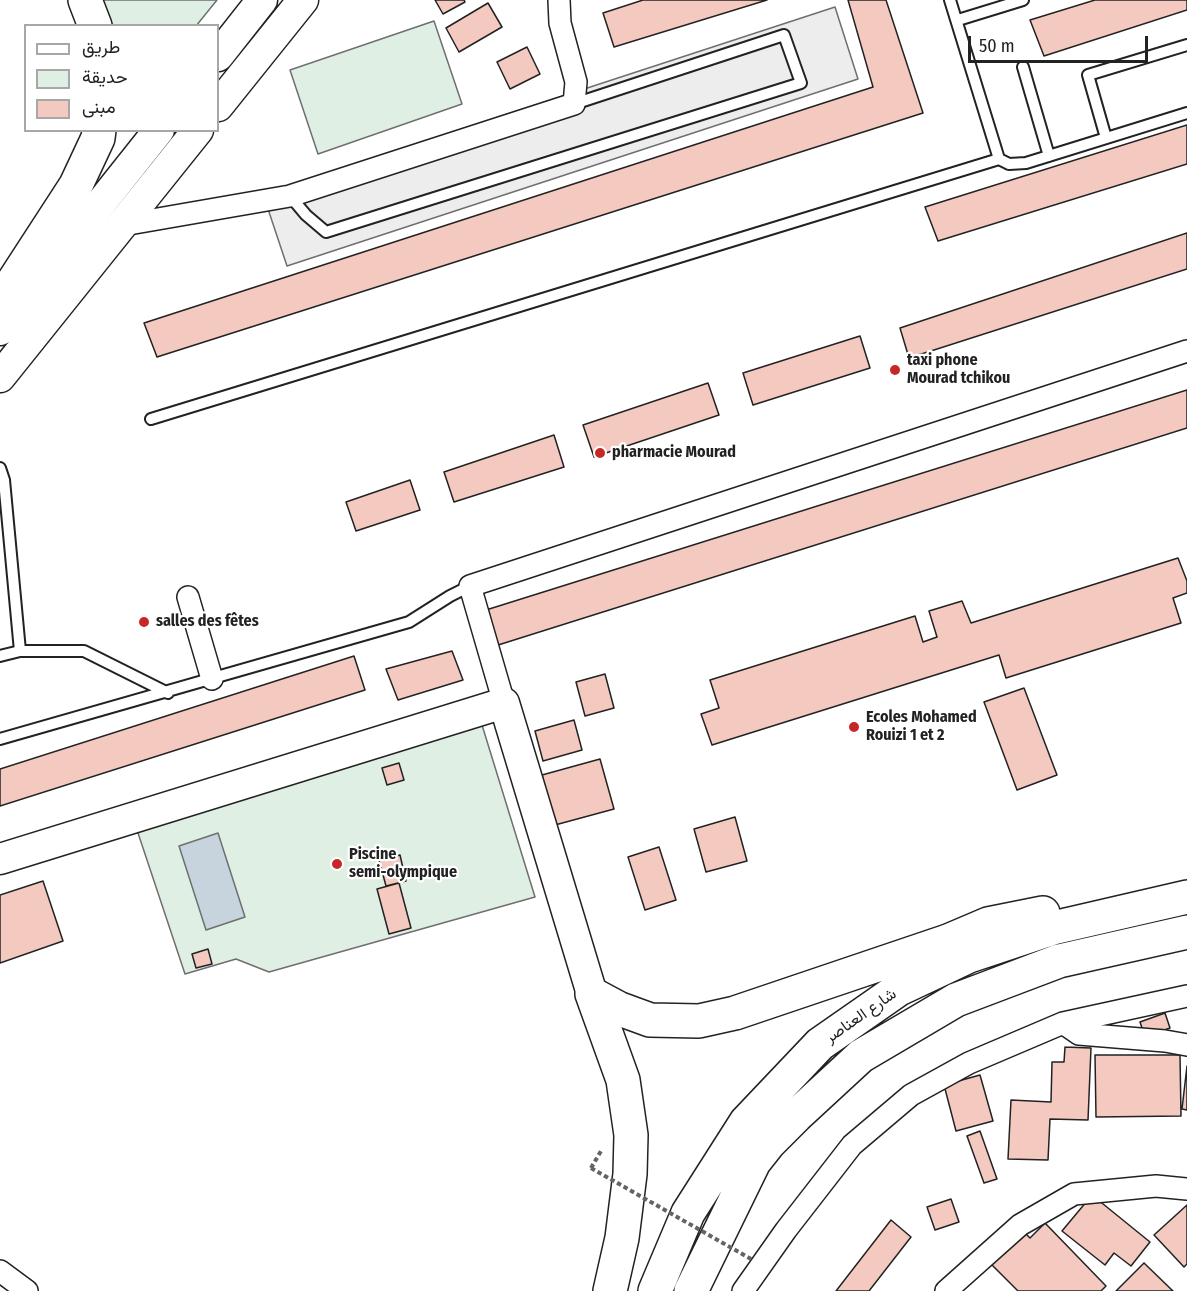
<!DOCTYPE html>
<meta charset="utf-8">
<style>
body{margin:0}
#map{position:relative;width:1187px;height:1291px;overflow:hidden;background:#fff;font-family:"Fira Sans Condensed",Vazirmatn,sans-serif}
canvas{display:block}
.legend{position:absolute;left:24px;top:24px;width:195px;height:108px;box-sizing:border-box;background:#fff;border:2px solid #a7a7a7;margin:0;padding:8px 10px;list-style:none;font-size:18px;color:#222}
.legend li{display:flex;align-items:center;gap:12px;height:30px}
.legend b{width:30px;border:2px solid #a7a7a7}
.scale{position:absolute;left:968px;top:36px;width:180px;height:27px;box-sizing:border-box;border:3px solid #222;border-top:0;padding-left:8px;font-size:18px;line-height:21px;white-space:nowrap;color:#222;-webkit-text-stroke:4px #fff;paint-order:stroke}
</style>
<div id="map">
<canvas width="1187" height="1291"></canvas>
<ul class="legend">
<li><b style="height:8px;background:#fff"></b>طريق</li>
<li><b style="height:16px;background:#e0efe3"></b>حديقة</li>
<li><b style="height:16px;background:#f3c9c0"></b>مبنى</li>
</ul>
<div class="scale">50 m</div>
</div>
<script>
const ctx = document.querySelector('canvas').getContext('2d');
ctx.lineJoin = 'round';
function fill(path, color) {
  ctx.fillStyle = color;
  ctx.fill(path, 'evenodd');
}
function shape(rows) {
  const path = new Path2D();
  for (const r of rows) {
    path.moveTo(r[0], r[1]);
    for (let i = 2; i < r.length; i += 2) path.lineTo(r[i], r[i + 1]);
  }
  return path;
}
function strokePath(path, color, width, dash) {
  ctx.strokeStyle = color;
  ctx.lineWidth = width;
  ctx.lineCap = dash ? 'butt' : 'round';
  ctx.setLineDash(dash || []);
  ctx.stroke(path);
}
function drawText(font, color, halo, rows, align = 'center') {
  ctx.font = font + ' "Fira Sans Condensed",Vazirmatn,sans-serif';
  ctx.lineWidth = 4.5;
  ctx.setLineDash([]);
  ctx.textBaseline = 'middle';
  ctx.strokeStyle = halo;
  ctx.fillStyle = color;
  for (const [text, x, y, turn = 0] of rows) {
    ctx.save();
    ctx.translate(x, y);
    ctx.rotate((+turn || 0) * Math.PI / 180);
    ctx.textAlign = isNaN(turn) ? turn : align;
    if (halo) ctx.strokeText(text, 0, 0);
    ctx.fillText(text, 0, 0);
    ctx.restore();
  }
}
const green = shape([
 [103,0,217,0,196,26,111,25,103,0],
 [434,21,462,104,318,154,290,70,434,21],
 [482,725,535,897,269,972,236,959,185,974,137,830,482,725]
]);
fill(green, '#e0efe3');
strokePath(green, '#6f6f6f', 1.5);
const parking = shape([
 [835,7,858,79,287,266,263,194,835,7]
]);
fill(parking, '#ededed');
strokePath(parking, '#6f6f6f', 1.5);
const water = shape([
 [218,833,245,917,206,930,179,846,218,833]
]);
fill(water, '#c7d3dd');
strokePath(water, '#6f6f6f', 1.5);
const building = shape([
 [435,0,464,0,465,2,443,14,435,0],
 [643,0,767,0,614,47,603,13,643,0],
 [848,0,886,0,923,113,157,357,144,323,873,87,848,0],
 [1095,0,1187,0,1187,10,1044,56,1030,20,1095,0],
 [488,3,502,27,459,52,446,28,488,3],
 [527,47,540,74,510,89,497,62,527,47],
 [1187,125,1187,164,938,241,925,207,1187,125],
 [1187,233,1187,269,909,358,900,328,1187,233],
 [860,336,870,368,753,405,743,373,860,336],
 [708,383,719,415,594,457,583,425,708,383],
 [1187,390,1187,428,495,646,486,610,1187,390],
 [554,435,564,467,454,502,444,472,554,435],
 [410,480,420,510,356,531,346,502,410,480],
 [1178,558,1187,581,1187,593,1173,598,1181,623,1006,678,999,655,712,745,701,714,719,708,710,680,915,616,923,642,937,637,929,611,962,601,971,623,1178,558],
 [452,651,463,680,398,700,386,669,452,651],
 [354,656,365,690,0,806,0,769,354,656],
 [605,674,614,708,585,716,576,682,605,674],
 [1024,688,1057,775,1017,790,984,702,1024,688],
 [574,720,582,750,543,761,535,731,574,720],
 [600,759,614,809,555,825,542,775,600,759],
 [399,763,404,780,387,785,382,768,399,763],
 [735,817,747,861,706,872,694,829,735,817],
 [659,847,676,900,645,910,628,857,659,847],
 [400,855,406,881,386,886,379,860,400,855],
 [43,881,63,941,0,963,0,895,43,881],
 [399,883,411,928,389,934,377,889,399,883],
 [208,949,212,964,196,968,192,954,208,949],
 [1165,1013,1170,1028,1145,1037,1140,1022,1165,1013],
 [1065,1047,1091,1048,1088,1120,1050,1119,1048,1160,1008,1159,1011,1100,1051,1102,1052,1062,1064,1062,1065,1047],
 [1095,1055,1180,1055,1181,1116,1096,1117,1095,1055],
 [1187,1066,1187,1110,1182,1109,1187,1066],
 [980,1075,993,1121,956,1131,944,1085,980,1075],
 [980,1131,997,1179,984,1183,967,1136,980,1131],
 [1092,1195,1150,1242,1131,1266,1114,1253,1105,1265,1062,1231,1092,1195],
 [951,1199,959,1222,935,1230,927,1207,951,1199],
 [1187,1205,1187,1264,1184,1267,1154,1235,1187,1205],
 [891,1220,911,1237,869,1291,836,1291,891,1220],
 [1045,1223,1106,1286,1101,1291,1018,1291,987,1260,1000,1247,1006,1252,1025,1233,1030,1238,1045,1223],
 [1144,1263,1173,1291,1116,1291,1144,1263]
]);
fill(building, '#f3c9c0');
strokePath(building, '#222', 1.5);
const lane = shape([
 [958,20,1023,0],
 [1023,67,1049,156],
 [1106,138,1088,75,1187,45],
 [999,159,1009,164,1026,163,1187,113],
 [290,196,306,215,326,232,801,83,784,35,574,104],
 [151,419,999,159,950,0],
 [0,468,4,480,20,651],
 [0,656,20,651,84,651,168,693],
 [0,739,409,622,450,596,470,586]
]);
const street = shape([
 [123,225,290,196,574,104,576,82,560,23,559,0],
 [188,597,212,679],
 [504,703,470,586,1187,351],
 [1063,1023,1079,1034,1165,1041,1187,1045],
 [0,1271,27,1291],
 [743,1291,786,1230,852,1145,911,1095,969,1063,1063,1023,1187,996],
 [946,1291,1020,1225,1074,1194,1156,1186,1187,1189]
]);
const secondary = shape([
 [218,56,262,0],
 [218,106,303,0],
 [0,330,159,130],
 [0,377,198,130],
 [0,859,504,703,592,994]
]);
const highway = shape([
 [85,0,95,26],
 [0,302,76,185,98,138,99,130],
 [592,994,620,1009,650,1020,699,1021,735,1013,948,941,988,924,1043,913],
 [592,994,623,1080,631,1135,630,1174,622,1238,610,1291],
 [655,1291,688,1213,746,1122,820,1044,899,989,969,956,1053,928,1187,897],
 [691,1291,754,1162,769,1143,796,1116,861,1056,956,1000,1059,961,1187,932]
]);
strokePath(lane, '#222', 14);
strokePath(street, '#222', 24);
strokePath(secondary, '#222', 33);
strokePath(highway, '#222', 36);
strokePath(shape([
 [591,1168,601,1151]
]), '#646464', 4, [4.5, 3]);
strokePath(lane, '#fff', 10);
strokePath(street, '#fff', 21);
strokePath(secondary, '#fff', 30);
strokePath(highway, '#fff', 33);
strokePath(shape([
 [591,1168,751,1259]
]), '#646464', 4, [4.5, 3]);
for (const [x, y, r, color] of [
 [895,370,6,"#c62828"],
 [600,453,6,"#c62828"],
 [144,622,6,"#c62828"],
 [854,727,6,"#c62828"],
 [337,864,6,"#c62828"]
]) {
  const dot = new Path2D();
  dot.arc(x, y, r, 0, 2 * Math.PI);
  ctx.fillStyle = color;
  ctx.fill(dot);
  strokePath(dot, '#fff', 2);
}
drawText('bold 16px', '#222', '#fff', [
 ["taxi phone",907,361],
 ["Mourad tchikou",907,379],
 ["pharmacie Mourad",612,453],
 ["salles des fêtes",156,622],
 ["Ecoles Mohamed",866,718],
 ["Rouizi 1 et 2",866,736],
 ["Piscine",349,855],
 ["semi-olympique",349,873]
], 'left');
drawText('16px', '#222', '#fff', [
 ["شارع العناصر",861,1016,-35]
]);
</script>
